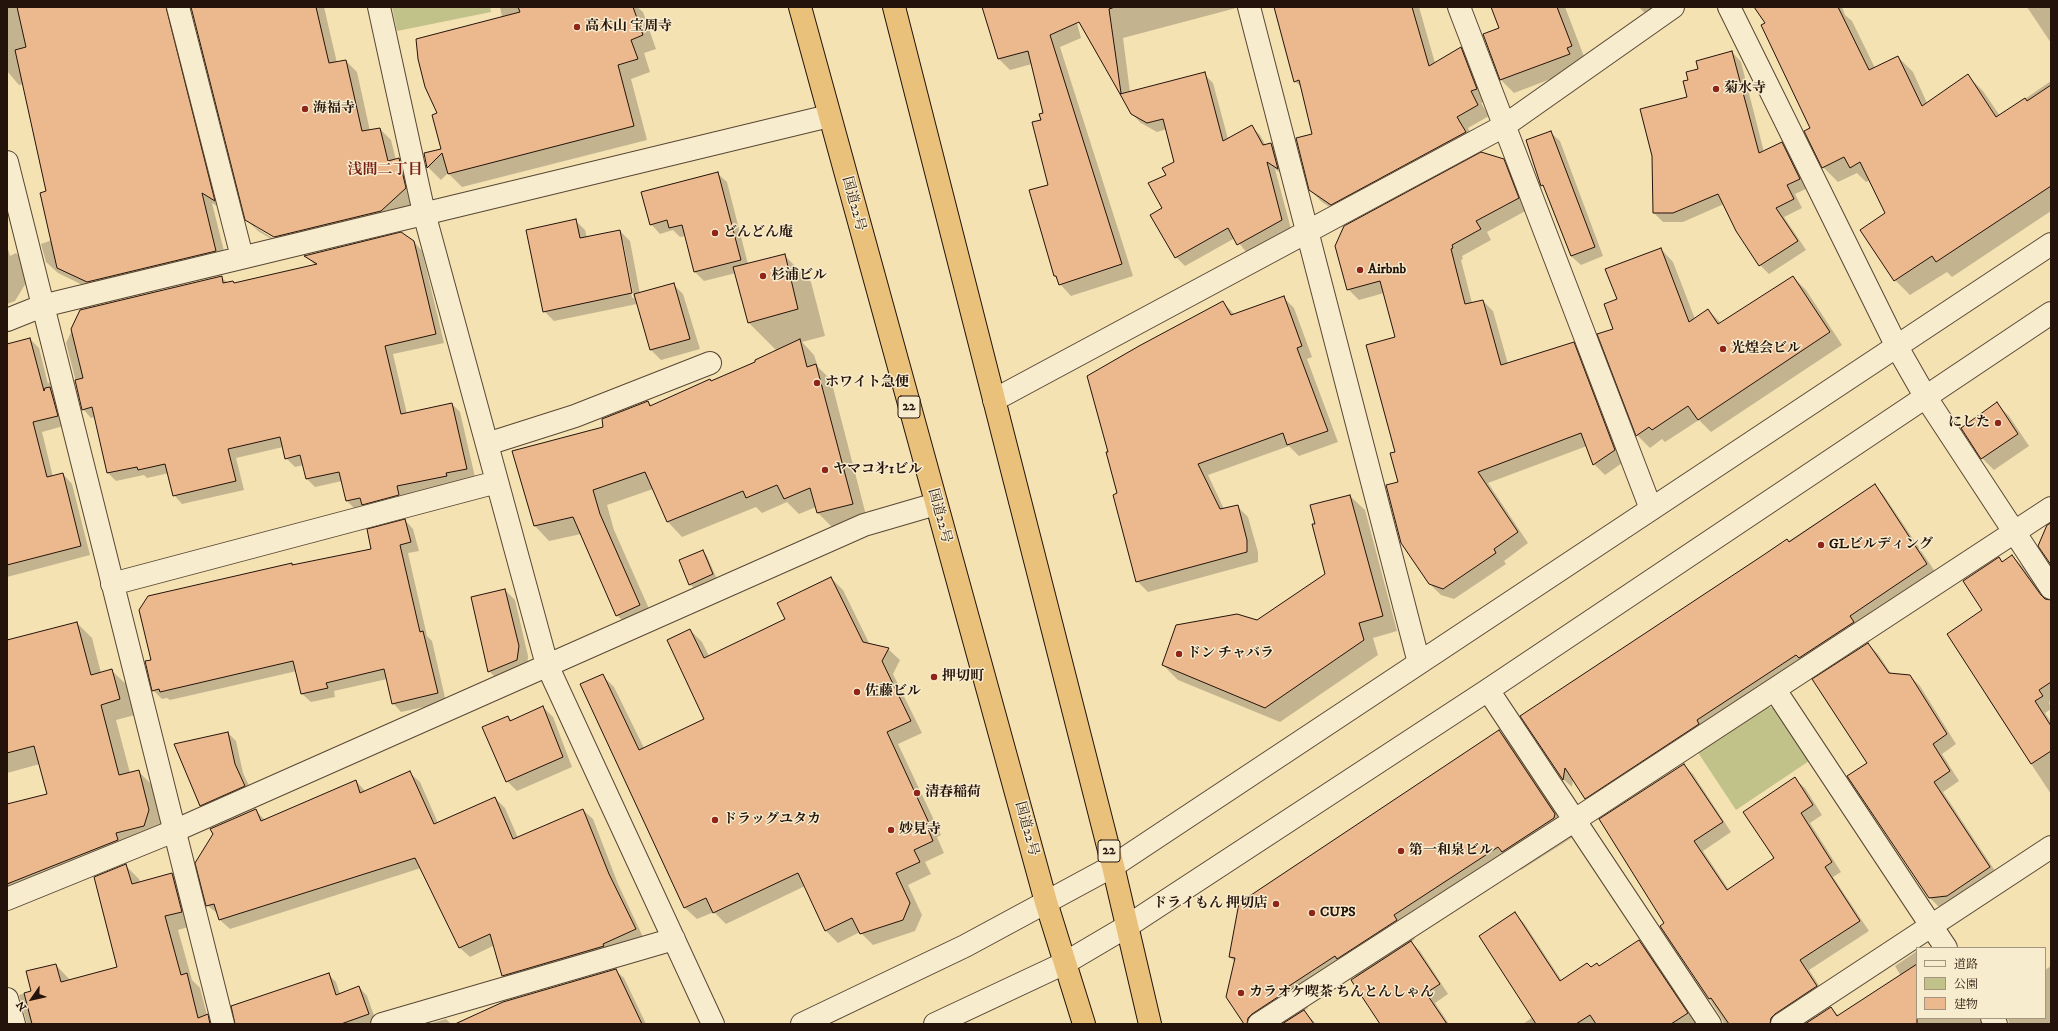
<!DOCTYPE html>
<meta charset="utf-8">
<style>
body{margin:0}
#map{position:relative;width:2058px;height:1031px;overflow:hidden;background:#f4e2b3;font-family:"IM FELL DW Pica","Noto Serif JP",serif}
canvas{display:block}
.frame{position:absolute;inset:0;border:8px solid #24130a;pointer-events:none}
.legend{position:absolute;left:1916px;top:947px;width:130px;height:72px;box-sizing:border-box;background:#f8ecce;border:1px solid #a39580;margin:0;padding:5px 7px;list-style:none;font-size:12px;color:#24130a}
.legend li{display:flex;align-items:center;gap:8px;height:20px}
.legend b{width:20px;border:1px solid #a39580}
.north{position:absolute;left:12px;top:979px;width:40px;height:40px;-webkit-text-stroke:3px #f8ecce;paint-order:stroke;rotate:236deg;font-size:11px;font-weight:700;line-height:16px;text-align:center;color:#24130a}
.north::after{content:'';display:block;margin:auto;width:14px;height:18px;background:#24130a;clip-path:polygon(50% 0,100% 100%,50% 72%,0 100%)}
</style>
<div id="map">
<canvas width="2058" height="1031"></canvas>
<div class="frame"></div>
<ul class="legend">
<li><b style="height:5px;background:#f8ecce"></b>道路</li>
<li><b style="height:11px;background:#c1c289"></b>公園</li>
<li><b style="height:11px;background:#ecb88d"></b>建物</li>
</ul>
<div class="north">N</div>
</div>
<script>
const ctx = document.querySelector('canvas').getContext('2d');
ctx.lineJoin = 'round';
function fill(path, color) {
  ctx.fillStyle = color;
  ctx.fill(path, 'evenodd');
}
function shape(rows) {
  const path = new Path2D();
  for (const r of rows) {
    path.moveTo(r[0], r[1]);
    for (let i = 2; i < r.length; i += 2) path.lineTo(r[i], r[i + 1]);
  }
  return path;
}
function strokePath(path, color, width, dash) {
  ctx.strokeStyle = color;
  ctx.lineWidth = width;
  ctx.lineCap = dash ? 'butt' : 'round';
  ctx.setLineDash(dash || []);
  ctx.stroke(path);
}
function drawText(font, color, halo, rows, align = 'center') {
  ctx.font = font + ' "IM FELL DW Pica","Noto Serif JP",serif';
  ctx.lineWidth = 3;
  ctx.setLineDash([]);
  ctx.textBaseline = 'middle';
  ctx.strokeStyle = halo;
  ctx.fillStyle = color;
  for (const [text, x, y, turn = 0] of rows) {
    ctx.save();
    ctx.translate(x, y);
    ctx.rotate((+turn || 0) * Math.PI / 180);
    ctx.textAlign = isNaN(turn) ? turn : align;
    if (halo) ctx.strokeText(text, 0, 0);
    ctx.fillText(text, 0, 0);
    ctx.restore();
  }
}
fill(shape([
 [392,7,490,7,491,12,397,31],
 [1764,706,1778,709,1812,759,1736,810,1697,751]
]), '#c1c289');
fill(shape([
 [7,7,185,7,225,211,212,203,227,263,99,293,58,273,46,262,41,244,52,240,47,192,24,84,19,85,7,71],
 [192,7,324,7,337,63,346,61,357,72,370,131,380,129,391,140,396,160,399,159,410,171,417,200,393,222,286,248,258,231,246,219],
 [255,225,278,239,277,241,255,227],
 [500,7,637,7,643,12,656,49,644,53,650,72,631,79,647,140,462,187,448,173,441,180,428,167,442,150,438,114,502,17],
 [983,7,1240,7,1123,38,1130,92,1204,74,1213,83,1228,139,1251,126,1260,135,1266,146,1271,144,1280,153,1286,177,1275,169,1291,229,1247,253,1235,238,1185,266,1176,257,1164,209,1167,175,1176,162,1167,129,1157,132,1141,123,1132,114,1075,16,1081,38,1060,47,1133,276,1071,296,1060,284,1055,276,1030,190,1050,185,1042,120,1044,113,1032,64,1010,70,999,59],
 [1275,7,1419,7,1435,63,1461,48,1472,59,1488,100,1481,103,1489,116,1468,128,1476,144,1343,216,1322,202,1310,190,1314,134,1302,88,1295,81],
 [1492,7,1565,7,1585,59,1582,67,1514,93,1501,80,1500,28],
 [1639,7,1671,7,1652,21],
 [1756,7,1842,7,1845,15,1852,21,1875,68,1898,57,1913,72,1927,103,1968,76,1983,91,2000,116,2051,81,2051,211,1952,277,1947,272,1910,295,1895,280,1861,230,1886,213,1870,180,1866,182,1857,173,1838,182,1823,167,1812,129,1766,23],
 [2027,7,2051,7,2051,43],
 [1732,52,1741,62,1764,152,1782,143,1791,153,1808,188,1795,194,1802,208,1784,217,1806,250,1769,274,1760,265,1737,230,1724,204,1683,222,1663,222,1654,213,1688,97,1689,81,1699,70],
 [1550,132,1560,141,1603,256,1581,265,1571,256,1546,189,1542,185,1535,168,1538,169],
 [1503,159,1514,171,1529,209,1487,232,1491,240,1462,256,1463,259,1461,260,1472,303,1483,301,1493,311,1508,364,1573,343,1584,354,1625,461,1605,475,1594,464,1587,446,1488,483,1528,543,1504,561,1506,564,1454,599,1441,595,1430,584,1399,483,1396,452,1396,338,1384,293,1359,300,1348,289],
 [717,173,727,182,748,264,784,255,811,282,825,336,802,342,814,355,818,367,831,380,867,519,833,528,818,513,816,507,799,514,787,502,762,513,756,507,682,537,668,522,653,489,607,505,614,530,654,620,632,630,617,615,581,534,549,541,535,526,604,428,648,402,652,406,757,363,777,351,749,323,736,273,704,281,695,272,686,236,680,237,673,230,660,234,651,224],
 [575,220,585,230,587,238,620,231,630,241,640,294,673,284,683,294,700,349,661,360,651,350,637,304,554,321,544,311],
 [621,241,623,241,634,298,632,298],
 [414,242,422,251,444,343,393,354,407,414,452,404,460,412,475,477,453,482,454,484,405,495,407,503,355,509,347,501,342,481,315,487,307,479,304,465,295,467,286,458,283,447,236,458,244,490,182,504,174,495,169,473,147,478,144,475,116,481,108,473,95,417,91,418,83,409,66,343,81,311,221,277,228,283,233,282,235,284,315,265,306,256],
 [7,246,10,256,16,253,25,262,29,278,15,301,7,304],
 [1661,249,1673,262,1695,319,1708,310,1721,323,1793,277,1806,290,1842,345,1711,432,1699,420,1665,442,1662,439,1650,448,1637,435,1615,330,1618,299],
 [1283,297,1294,308,1312,357,1307,359,1338,442,1299,456,1289,446,1208,475,1224,509,1237,506,1248,517,1258,552,1258,562,1148,592,1137,581,1118,494,1223,302,1235,315],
 [30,339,39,348,48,384,49,382,58,390,67,425,42,432,53,477,63,474,72,484,90,555,7,577,7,345],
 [1997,404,2009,416,2029,446,1994,470,1982,458],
 [1874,485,1883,494,1936,573,1595,807,1586,798,1573,779,1572,787,1563,779,1522,716],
 [1350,496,1365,510,1397,631,1373,638,1378,655,1280,722,1178,680,1163,665,1257,621,1326,575,1316,524],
 [405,520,413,529,419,551,408,553,427,636,432,641,446,702,401,712,393,703,387,679,334,691,335,697,311,702,302,694,297,671,170,700,167,698,162,699,153,690,152,660,292,565,293,566,373,549],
 [703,551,707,556,717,579,695,589,690,584],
 [2012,556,2024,568,2047,600,2051,601,2051,701,2049,702,2051,709,2045,713,2051,722,2051,794,1987,697,1989,696,1984,610,1999,558,2003,562],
 [831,578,843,590,870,645,888,649,900,660,893,674,922,733,898,744,941,835,937,837,944,853,925,862,931,874,908,885,922,915,915,931,873,945,860,932,838,943,826,931,805,886,726,924,714,912,697,919,685,908,581,684,602,675,614,687,644,748,706,719,690,630,702,642,709,656,786,620],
 [505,590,515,600,528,656,527,670,499,681,489,671],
 [77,623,92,638,101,673,112,671,128,686,135,715,116,720,130,773,138,771,154,787,165,827,7,904,7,805,48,795,40,764,7,773,7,638,9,640],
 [1868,644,1878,654,1892,675,1910,676,1920,686,1956,744,1942,754,1959,781,1943,792,1999,877,1957,905,1939,907,1929,897,1868,763],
 [543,707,553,717,572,767,517,791,507,781,508,717,512,721],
 [1499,731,1518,750,1573,837,1521,870,1517,866,1412,934,1415,939,1411,942,1420,951,1448,994,1435,1003,1449,1024,1381,1024,1354,974,1307,1005,1308,1008,1304,1011,1316,1024,1248,1024,1240,1016,1235,962,1230,957],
 [228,733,236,741,243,773,253,794,209,813,201,805],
 [1684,765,1693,774,1731,832,1703,851,1729,890,1775,859,1795,779,1805,788,1822,815,1810,823,1841,872,1833,877,1869,931,1809,970,1826,996,1785,1024,1724,1024,1721,1017,1661,926,1665,924],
 [410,773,420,782,438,823,495,798,505,808,518,838,583,810,593,819,618,884,644,939,513,985,503,975,495,945,470,957,460,948,421,868,230,929,220,920,218,914,207,905,255,810,265,820,356,781,366,792],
 [125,865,139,879,140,882,172,874,186,888,195,925,178,930,192,980,200,988,207,1015,216,1024,27,1024,19,995,33,991,56,965,70,980,118,968],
 [1515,914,1524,923,1562,981,1592,968,1599,967,1639,941,1648,950,1697,1024,1523,1024,1533,1017],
 [1917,951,1917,1018,1992,1018,1991,1024,1807,1024,1831,1008,1839,1016,1901,976,1895,966],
 [2051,966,2051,1024,2009,1024,2008,1018,2045,1018,2045,970],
 [615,970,624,978,646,1024,458,1024],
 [328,974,336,982,340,994,359,987,367,996,377,1024,235,1024],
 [446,1019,451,1024,429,1024]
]), '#0003');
const building = shape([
 [17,7,166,7,215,201,202,193,216,251,87,282,57,268,40,193,46,191,15,50,26,47,17,7],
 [191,7,316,7,329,63,346,60,362,131,380,128,388,161,399,158,406,188,381,211,274,237,245,220,191,7],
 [518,7,633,7,643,35,631,40,638,59,618,65,634,126,448,174,442,153,427,168,424,153,441,149,432,115,437,113,425,87,418,59,416,39,520,12,518,7],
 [982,7,1115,7,1109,9,1121,93,1120,94,1079,22,1050,35,1122,264,1059,285,1056,276,1054,276,1029,190,1048,185,1032,122,1041,120,1039,114,1043,113,1028,51,998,59,982,7],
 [1274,7,1412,7,1429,66,1461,47,1477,89,1471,91,1478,105,1457,117,1466,132,1331,205,1309,190,1296,138,1312,134,1299,80,1294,82,1274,7],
 [1491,7,1557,7,1572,46,1567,48,1570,54,1500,80,1483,34,1499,28,1491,7],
 [1754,7,1838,7,1869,70,1898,56,1922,106,1968,74,1996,117,2025,98,2027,101,2051,85,2051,186,1936,262,1932,256,1894,281,1860,230,1885,213,1860,162,1850,168,1844,157,1822,168,1804,131,1810,128,1761,25,1765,23,1754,7],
 [1732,51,1759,153,1782,142,1800,179,1787,185,1794,199,1776,208,1798,241,1759,266,1736,231,1718,194,1673,213,1653,213,1652,156,1640,109,1687,97,1683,81,1688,80,1686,72,1698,69,1696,61,1732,51],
 [1205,72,1223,141,1252,125,1263,145,1271,143,1278,169,1267,162,1282,220,1237,245,1228,228,1175,258,1150,215,1162,208,1148,183,1166,175,1162,168,1174,162,1163,119,1147,123,1131,114,1120,94,1205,72],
 [1551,131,1595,247,1571,256,1543,185,1541,186,1526,140,1551,131],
 [1481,152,1504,159,1519,198,1476,221,1481,229,1452,245,1453,248,1451,249,1465,304,1483,300,1501,365,1574,342,1615,450,1593,465,1581,433,1478,472,1518,532,1494,549,1496,553,1443,589,1429,584,1401,543,1386,485,1398,482,1390,453,1395,452,1366,345,1395,337,1380,281,1347,290,1335,246,1344,226,1481,152],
 [718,172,741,260,694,272,682,225,669,228,667,220,650,225,641,192,718,172],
 [576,219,580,238,620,230,632,293,543,312,526,230,576,219],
 [401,232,414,241,436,334,385,346,401,414,452,403,467,469,446,473,447,476,397,486,399,495,362,505,360,498,346,501,339,472,306,479,300,455,285,459,280,437,228,449,236,481,173,496,165,464,138,470,137,467,107,473,92,407,82,410,75,380,83,378,71,329,80,310,222,276,223,283,233,281,234,283,317,264,304,256,401,232],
 [1661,248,1689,322,1708,309,1718,324,1793,276,1830,332,1698,420,1688,406,1652,430,1649,427,1636,436,1597,334,1613,329,1604,304,1617,299,1605,269,1661,248],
 [785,254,798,309,748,323,733,267,785,254],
 [674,283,690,339,650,350,634,294,674,283],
 [1284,296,1302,346,1297,348,1328,431,1287,445,1283,433,1198,464,1220,509,1238,505,1247,540,1247,552,1136,582,1113,495,1117,493,1106,452,1108,452,1087,376,1139,346,1223,301,1231,315,1284,296],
 [30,338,44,391,45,388,50,387,58,416,33,422,47,477,63,473,81,546,7,565,7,344,30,338],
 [800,339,807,367,816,364,853,504,817,513,810,488,784,499,777,485,746,498,743,491,667,522,645,472,593,490,600,514,640,605,616,616,573,517,534,526,512,451,603,427,602,419,648,401,650,406,710,379,711,381,755,362,755,360,800,339],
 [1997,402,2018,434,1981,459,1961,428,1997,402],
 [1875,484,1927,564,1850,616,1854,622,1799,658,1796,655,1697,720,1699,724,1585,799,1565,768,1563,780,1520,716,1765,554,1787,539,1789,542,1875,484],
 [1350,495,1383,616,1359,623,1364,640,1265,708,1162,665,1176,625,1237,614,1257,620,1325,574,1312,524,1315,524,1310,505,1350,495],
 [405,519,411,542,400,545,420,632,423,631,438,693,392,704,384,669,326,683,328,688,301,694,293,661,160,692,159,689,152,691,145,661,151,660,139,610,148,596,292,563,292,565,371,549,367,529,405,519],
 [2051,523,2051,565,2038,546,2047,525,2051,523],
 [703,550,713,574,689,585,679,560,703,550],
 [2012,555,2041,595,2045,599,2051,600,2051,682,2039,690,2043,696,2035,701,2051,726,2051,751,2031,764,1947,634,1982,610,1963,581,1999,557,2002,562,2012,555],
 [831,577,863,642,889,648,882,661,911,721,887,732,929,823,926,824,933,841,914,850,920,862,896,873,910,903,903,920,860,934,852,918,825,931,798,873,713,913,706,898,684,908,580,684,603,674,639,750,704,719,667,640,690,629,704,658,785,619,777,603,831,577],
 [505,589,519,646,517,660,488,672,471,597,505,589],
 [77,622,91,675,112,669,120,699,101,705,119,775,139,770,149,810,144,826,116,833,118,840,7,884,7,804,47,794,34,746,7,753,7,640,77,622],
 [1868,643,1889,673,1910,675,1947,734,1933,744,1950,771,1934,782,1990,867,1947,896,1929,898,1847,776,1867,763,1812,679,1868,643],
 [543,706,563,757,506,782,482,727,508,716,510,721,543,706],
 [1499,730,1555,814,1554,818,1502,852,1498,847,1394,915,1397,920,1337,959,1335,956,1289,986,1290,989,1252,1014,1248,1018,1247,1024,1244,1024,1226,997,1235,958,1229,957,1239,903,1499,730],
 [228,732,235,764,245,786,200,806,174,744,228,732],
 [1684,764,1723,822,1694,841,1727,890,1774,858,1743,812,1795,777,1813,805,1801,813,1832,862,1825,867,1860,921,1800,960,1817,986,1775,1014,1771,1018,1770,1024,1729,1024,1711,998,1709,999,1660,926,1664,923,1599,819,1684,764],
 [410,771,434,824,495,797,513,839,583,809,609,874,636,929,603,944,604,946,502,976,490,934,459,948,415,858,219,920,214,904,206,906,195,863,213,834,210,829,256,809,261,821,356,780,360,793,410,771],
 [126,864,132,884,172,873,182,912,165,916,181,975,187,973,198,1018,208,1014,210,1024,32,1024,24,993,31,991,26,971,56,964,61,982,117,967,94,877,126,864],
 [1515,912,1560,981,1587,963,1591,967,1597,963,1599,966,1639,940,1688,1013,1671,1024,1596,1024,1590,1015,1576,1024,1536,1024,1479,936,1515,912],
 [1411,941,1440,984,1426,993,1447,1024,1380,1024,1351,980,1411,941],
 [1917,964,1917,1024,1805,1024,1831,1007,1837,1016,1917,964],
 [616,969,642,1024,455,1024,503,1002,616,969],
 [329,973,336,995,359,986,369,1014,341,1024,235,1024,231,1006,329,973],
 [1304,1010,1314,1024,1282,1024,1304,1010]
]);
fill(building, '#ecb88d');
strokePath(building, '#24130a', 1);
const minor = shape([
 [178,7,242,257],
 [379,7,424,213,547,665,713,1024],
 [1249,7,1419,663],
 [1459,7,1651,509],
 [1729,7,1897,347,1925,396,2051,588],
 [7,162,223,1024],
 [7,320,42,306,829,116],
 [994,400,1504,126,1673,7],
 [487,444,575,416,710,363],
 [112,584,497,482],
 [1488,690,1710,1024],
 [1775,690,1946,948],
 [7,899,174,831,864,525,936,504],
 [7,999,14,1024],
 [1992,1018,1996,1024],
 [382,1024,674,939],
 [802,1024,965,946,1113,866,2051,244],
 [935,1024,1065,963,1126,927,1488,690,2051,313],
 [1259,1024,1575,820,2051,508],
 [1782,1024,2051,847]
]);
const highway = shape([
 [800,7,1046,902,1084,1024],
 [894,7,1113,866,1150,1024]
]);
strokePath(minor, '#584734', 24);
strokePath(highway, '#24130a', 24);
strokePath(minor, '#f8ecce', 22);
strokePath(highway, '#eac17a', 22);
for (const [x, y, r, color] of [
 [577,27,4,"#8f2418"],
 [1716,89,4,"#8f2418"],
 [305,109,4,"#8f2418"],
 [715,233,4,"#8f2418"],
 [1360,270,4,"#8f2418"],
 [763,276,4,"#8f2418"],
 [1723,349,4,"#8f2418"],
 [817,383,4,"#8f2418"],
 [1998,423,4,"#8f2418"],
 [825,470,4,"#8f2418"],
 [1821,545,4,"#8f2418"],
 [1179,654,4,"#8f2418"],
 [934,677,4,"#8f2418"],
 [857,692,4,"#8f2418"],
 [917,793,4,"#8f2418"],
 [715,820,4,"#8f2418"],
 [891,830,4,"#8f2418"],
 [1401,851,4,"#8f2418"],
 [1276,904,4,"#8f2418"],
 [1312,913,4,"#8f2418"],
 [1241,993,4,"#8f2418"]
]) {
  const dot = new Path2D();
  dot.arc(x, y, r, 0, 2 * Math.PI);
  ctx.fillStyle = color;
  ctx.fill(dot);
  strokePath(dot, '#f8ecce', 1.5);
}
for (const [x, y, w] of [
 [909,407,22],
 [1109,851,22]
]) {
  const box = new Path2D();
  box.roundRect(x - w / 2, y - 11, w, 22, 3);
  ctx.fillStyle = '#f8ecce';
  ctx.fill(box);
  strokePath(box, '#24130a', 1);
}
drawText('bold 13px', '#24130a', null, [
 ["22",909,407],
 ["22",1109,851]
]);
drawText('bold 14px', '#24130a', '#f8ecce', [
 ["高木山 宝周寺",585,27],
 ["菊水寺",1724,89],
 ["海福寺",313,109],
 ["どんどん庵",723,233],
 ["Airbnb",1368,270],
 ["杉浦ビル",771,276],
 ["光煌会ビル",1731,349],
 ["ホワイト急便",825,383],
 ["にした",1990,423,"right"],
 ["ヤマコ㐧1ビル",833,470],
 ["GLビルディング",1829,545],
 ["ドン チャバラ",1187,654],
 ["押切町",942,677],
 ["佐藤ビル",865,692],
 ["清春稲荷",925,793],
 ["ドラッグユタカ",723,820],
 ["妙見寺",899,830],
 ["第一和泉ビル",1409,851],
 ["ドライもん 押切店",1268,904,"right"],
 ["CUPS",1320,913],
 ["カラオケ喫茶 ちんとんしゃん",1249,993]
], 'left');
drawText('14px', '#24130a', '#f8ecce', [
 ["国道22号",853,204,75],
 ["国道22号",939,516,75],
 ["国道22号",1026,829,75]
]);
drawText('bold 15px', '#7a1f14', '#f8ecce', [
 ["浅間二丁目",385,171]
]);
</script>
